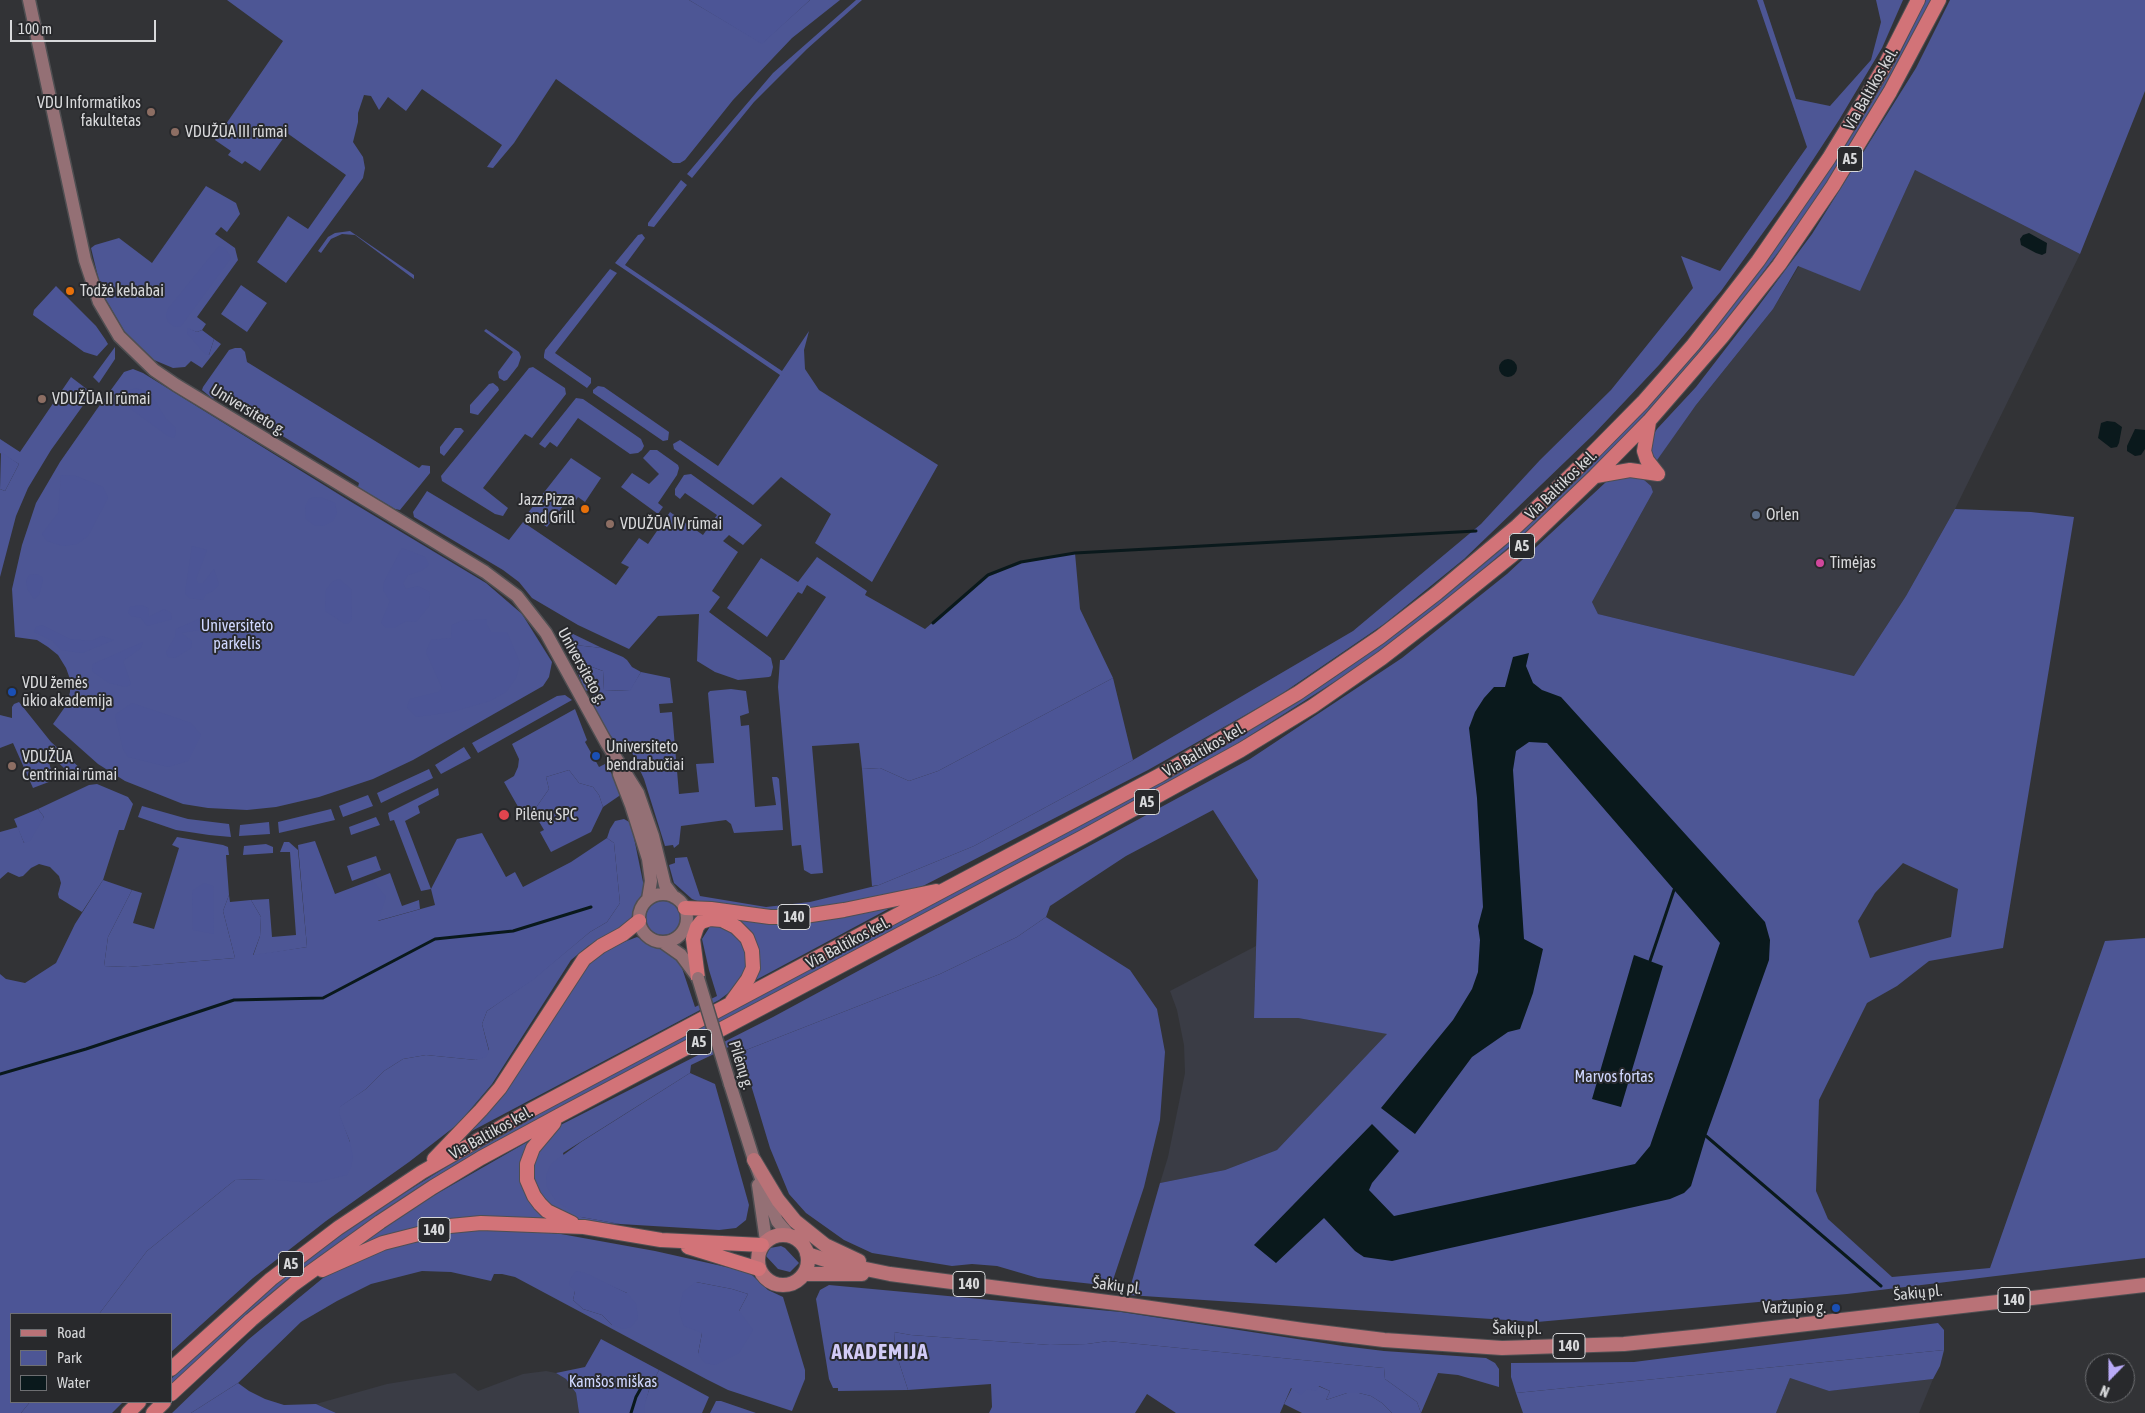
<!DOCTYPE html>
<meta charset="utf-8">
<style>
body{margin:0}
#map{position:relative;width:2145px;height:1413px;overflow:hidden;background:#323336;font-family:"Asap Condensed",sans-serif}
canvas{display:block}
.legend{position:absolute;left:10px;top:1313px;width:162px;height:90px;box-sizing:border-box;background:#28292c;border:1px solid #6e6f72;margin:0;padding:6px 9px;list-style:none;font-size:15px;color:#d8d9db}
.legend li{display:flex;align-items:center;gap:10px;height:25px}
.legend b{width:25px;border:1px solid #6e6f72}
.north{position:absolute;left:2085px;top:1353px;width:50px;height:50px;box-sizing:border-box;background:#28292c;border:1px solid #6e6f72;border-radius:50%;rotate:202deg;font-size:14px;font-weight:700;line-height:20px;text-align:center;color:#d8d9db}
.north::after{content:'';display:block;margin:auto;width:18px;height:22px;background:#b9aaf7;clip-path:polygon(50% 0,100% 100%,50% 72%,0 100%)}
.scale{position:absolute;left:10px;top:20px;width:146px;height:22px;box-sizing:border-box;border:2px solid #d8d9db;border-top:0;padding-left:6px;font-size:15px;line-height:18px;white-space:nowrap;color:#d8d9db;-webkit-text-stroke:4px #28292c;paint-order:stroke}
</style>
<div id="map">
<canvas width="2145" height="1413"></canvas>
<ul class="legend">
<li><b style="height:6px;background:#b97277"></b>Road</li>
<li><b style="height:14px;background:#4d5695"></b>Park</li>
<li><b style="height:14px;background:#0a191c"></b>Water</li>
</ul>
<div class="north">N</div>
<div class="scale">100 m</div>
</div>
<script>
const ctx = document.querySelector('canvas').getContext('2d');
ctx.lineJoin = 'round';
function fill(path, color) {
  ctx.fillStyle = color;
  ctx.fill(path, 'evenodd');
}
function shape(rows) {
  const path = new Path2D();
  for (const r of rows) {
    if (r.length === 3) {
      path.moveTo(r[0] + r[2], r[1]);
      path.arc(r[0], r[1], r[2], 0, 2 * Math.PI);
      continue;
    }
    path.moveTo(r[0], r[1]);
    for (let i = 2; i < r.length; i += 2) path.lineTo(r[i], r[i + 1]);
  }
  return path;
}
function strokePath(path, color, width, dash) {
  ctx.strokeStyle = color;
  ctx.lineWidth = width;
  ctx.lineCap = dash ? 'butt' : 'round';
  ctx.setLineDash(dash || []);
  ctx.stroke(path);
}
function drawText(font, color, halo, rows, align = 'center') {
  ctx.font = font + ' "Asap Condensed",sans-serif';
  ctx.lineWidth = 4;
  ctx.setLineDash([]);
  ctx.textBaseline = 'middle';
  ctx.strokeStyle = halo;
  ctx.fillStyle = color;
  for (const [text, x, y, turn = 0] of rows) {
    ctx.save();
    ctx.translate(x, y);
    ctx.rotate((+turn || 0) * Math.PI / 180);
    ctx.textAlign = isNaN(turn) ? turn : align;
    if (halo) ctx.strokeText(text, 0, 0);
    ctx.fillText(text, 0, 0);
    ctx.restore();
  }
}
fill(shape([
 [1915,170,2080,254,1955,509,1906,596,1854,676,1598,614,1592,602,1653,492,1651,486,1643,479,1696,405,1773,309,1799,266,1860,290],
 [1256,946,1254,1018,1298,1018,1389,1034,1277,1150,1225,1170,1160,1183,1168,1157,1185,1073,1184,1045,1177,1010,1170,991],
 [546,1371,556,1373,566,1379,576,1393,579,1413,336,1413,316,1404,387,1384,455,1373,478,1391,523,1374],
 [1790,1378,1829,1391,1933,1379,1919,1413,1776,1413]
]), '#3a3c45');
fill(shape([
 [227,0,689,0,762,43,810,0,840,0,792,38,733,100,685,160,680,163,673,163,556,79,514,143,493,168,487,167,502,145,422,89,406,111,388,97,379,110,371,96,364,95,358,113,358,122,353,142,363,157,365,168,363,178,286,283,257,262,288,216,308,229,346,175,287,133,260,171,245,161,242,164,228,155,231,151,215,140,283,41],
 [856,0,862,0,807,49,754,102,692,178,687,174,773,73],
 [1757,0,1763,0,1796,99,1830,106,1871,60,1881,22,1876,0,1903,0,1882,48,1839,120,1788,198,1721,291,1659,365,1593,435,1464,559,1384,624,1277,697,1148,770,921,887,809,910,774,912,701,905,700,902,692,899,674,883,669,865,675,863,675,858,687,857,700,896,766,907,810,902,879,885,974,846,1133,760,1353,631,1481,524,1540,460,1611,390,1693,288,1681,256,1720,271,1807,147],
 [1926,0,1931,0,1903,56,1823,188,1789,238,1716,334,1653,406,1590,471,1516,541,1435,610,1367,661,1232,747,1178,778,468,1159,369,1221,298,1273,171,1385,171,1379,209,1342,287,1275,364,1218,464,1156,554,1105,1174,775,1332,679,1403,629,1431,607,1513,539,1613,443,1650,404,1741,294,1785,236,1856,128,1899,55],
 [1950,0,2145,0,2145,91,2080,254,1915,170,1860,291,1798,266,1773,309,1696,405,1655,463,1649,456,1650,440,1657,429,1696,387,1757,308,1812,234,1916,68],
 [681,180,687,185,654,227,648,226,648,223],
 [206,186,236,203,240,214,227,232,221,227,215,234,235,248,238,260,197,317,206,324,202,330,197,332,188,329,209,355,214,339,221,344,202,368,191,361,185,367,173,368,154,360,126,334,102,293,91,248,95,245,119,238,152,263],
 [350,231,414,275,414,279,355,235,342,234,331,239,321,253,318,251,328,237,335,233],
 [642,234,645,238,625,265,782,371,809,331,804,350,805,369,819,390,938,465,872,582,815,543,831,514,781,477,753,505,674,449,673,444,680,440,718,466,780,375,615,263,638,235],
 [610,269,617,273,555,353,591,378,591,383,587,388,544,358,544,355,545,350],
 [241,285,267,303,247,332,221,314],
 [486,329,519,352,521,357,518,366,507,380,504,381,499,378,498,372,513,352,484,331],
 [115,347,115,359,99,383,93,377],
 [235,348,241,348,245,352,247,362,419,468,422,465,430,466,430,473,400,510,395,509,358,487,359,483,216,395,213,399,202,390,203,387,229,350],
 [533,367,565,388,566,394,532,438,525,434,483,488,508,508,503,516,495,514,442,481,441,476,529,368],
 [133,369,143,373,348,500,486,583,522,614,552,662,549,677,543,686,413,760,373,779,319,797,276,807,247,810,208,808,183,804,125,781,98,764,53,724,67,704,70,692,70,679,66,668,58,655,48,647,37,640,15,637,12,589,22,545,36,503,60,462,97,409,124,372],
 [71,377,92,393,51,450,28,488,16,516,0,577,0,489,5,491,19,464,0,453,0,439,20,452],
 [493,383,498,387,499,390,478,415,470,413,470,405,489,384],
 [598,386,604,387,669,432,668,440,663,441,593,393,593,390],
 [576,398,583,399,641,439,644,446,642,450,638,453,630,454,578,418,557,447,550,442,545,448,539,444],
 [455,428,461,428,464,431,444,456,440,453,440,447],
 [650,450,657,450,678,465,679,468,677,475,658,503,663,507,658,514,621,487,632,473,649,484,659,474,643,458],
 [571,458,601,478,585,502,578,497,573,505,567,501,547,527,527,514],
 [691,474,762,525,743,545,729,535,723,541,738,552,712,591,720,597,709,612,771,658,773,667,771,676,769,677,738,680,715,672,697,661,699,614,658,616,629,649,578,625,532,598,519,582,503,570,414,517,413,512,427,491,509,540,523,522,616,585,629,567,621,563,639,538,648,544,670,512,703,535,717,515,685,493,680,499,675,495,675,489,684,475],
 [1622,476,1643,479,1651,486,1653,492,1592,602,1598,614,1854,676,1906,596,1955,509,2031,512,2074,517,2003,948,1929,961,1897,986,1867,1003,1819,1100,1816,1191,1828,1219,1892,1277,1990,1268,2105,941,2145,938,2145,1258,1847,1294,1537,1322,1128,1295,1160,1183,1225,1170,1277,1150,1387,1034,1298,1018,1254,1018,1258,880,1213,810,1126,856,1050,906,1046,917,1017,937,940,974,741,1052,737,1043,691,1065,690,1073,563,1153,581,1217,620,1224,540,1220,419,1227,360,1245,419,1204,529,1141,773,1017,1250,759,1402,658,1507,574,1606,482],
 [1903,863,1958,889,1951,937,1870,958,1858,921,1875,893],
 [1075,553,1080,609,1113,678,938,771,909,781,880,768,862,769,859,743,812,746,823,873,811,874,804,870,801,845,792,846,778,687,780,660,784,660,826,597,807,585,802,594,798,592,767,637,727,608,761,558,798,582,817,557,867,591,865,595,925,629,988,575,1021,562],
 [567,631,602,648,566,644,564,636],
 [573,660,603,671,604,690,629,691,641,672,670,678,673,703,659,704,660,713,672,712,679,794,699,792,696,764,714,763,708,693,710,691,731,689,746,691,749,713,740,716,741,726,749,725,755,807,776,805,772,777,777,777,779,779,783,830,734,833,731,824,726,820,681,826,679,844,674,848,673,845,665,846,644,779,629,746,622,750,607,731,591,704,596,699,589,690,585,691],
 [565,695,572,700,478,753,472,743,557,696],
 [19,702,51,742,81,769,79,778,76,779,51,756,48,759,54,780,33,788,13,743,0,748,0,715,12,718,12,707,14,704],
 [575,709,587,740,585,742,599,767,605,764,620,786,621,793,619,796,603,807,599,795,593,787,579,783,569,770,546,777,549,789,535,809,534,813,525,819,504,782,514,776,518,767,519,759,512,744],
 [464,747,471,758,441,774,435,765],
 [429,769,433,778,381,803,377,793],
 [97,784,128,797,133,804,124,830,119,830,103,880,82,912,59,898,58,894,61,883,59,876,50,867,39,864,31,868,23,876,19,877,8,872,0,879,0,832,18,827,24,843,44,817,38,809,89,785],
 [438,788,439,795,418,806,420,813,405,821,431,889,421,891,394,820,390,821,388,813],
 [368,795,373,806,343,817,339,806],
 [142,806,188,819,229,824,231,837,209,835,176,830,138,817],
 [331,809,335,820,279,833,278,822],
 [376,817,380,825,351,835,349,827],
 [624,819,631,823,643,882,643,893,629,923,588,946,571,960,492,1084,458,1124,409,1162,326,1221,253,1278,171,1352,171,1314,99,1314,147,1251,235,1180,265,1179,350,1142,338,1113,339,1107,366,1089,384,1071,403,1059,426,1055,476,1060,489,1050,482,1024,487,1011,533,979,590,932,607,922,620,903,614,843,607,838,610,829,615,821],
 [269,822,270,834,239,836,240,825],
 [177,837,223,845,228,847,229,855,226,855,229,895,223,911,235,958,128,967,104,966,108,937,132,890,142,893,133,923,154,929,179,848,172,845],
 [284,842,289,842,298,850,307,947,253,956,260,936,261,917,251,900,269,899,272,937,296,935,290,852,280,852],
 [266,844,273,847,273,853,243,855,244,846],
 [376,856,381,870,352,881,347,866],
 [390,873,402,906,419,900,420,909,377,921,372,880],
 [663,918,17],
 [892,907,754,981,759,963,732,916,773,924,803,923],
 [707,924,721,925,741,938,746,948,748,964,744,976,735,988,719,1000,468,1133,487,1113,516,1073,589,962,603,950,637,937,674,955,681,965,695,1007,717,996,709,970,702,939,709,928],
 [491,1229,524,1230,561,1234,655,1251,744,1271,752,1275,768,1290,783,1297,805,1370,805,1379,792,1411,728,1390,706,1379,515,1277,502,1274,494,1274,491,1281,451,1272,422,1271,371,1284,337,1301,301,1322,238,1383,191,1413,172,1413,249,1339,323,1278,353,1261,382,1248,447,1233],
 [696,1282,732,1289,748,1294,739,1311,698,1354,702,1333],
 [606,1284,627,1293,612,1325,602,1315,583,1309,573,1300,575,1291],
 [781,1246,785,1248,799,1263,790,1272,778,1269,766,1256,770,1248],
 [829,1285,1121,1312,1343,1346,1384,1351,1486,1358,1495,1363,1499,1369,1499,1387,1458,1375,1438,1373,1421,1413,1417,1402,1385,1379,1384,1368,1108,1341,1087,1344,1050,1345,911,1335,894,1332,895,1350,908,1390,838,1391,838,1388,833,1388,829,1379,816,1299,820,1290],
 [1944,1350,1940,1366,1933,1379,1829,1391,1790,1378,1776,1413,1523,1413,1516,1393],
 [659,1370,709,1397,702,1413,644,1413,644,1404,649,1390],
 [1318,1386,1330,1391,1326,1400,1347,1393,1359,1393,1371,1396,1382,1403,1392,1413,1302,1413,1284,1404,1292,1388,1307,1389],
 [716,1401,721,1401,756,1413,710,1413],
 [30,1402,123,1402,112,1413,21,1413]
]), '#4d5695');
fill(shape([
 [689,0,810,0,762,44],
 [219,246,225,248,231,258,181,326,175,327,168,322,166,315,168,309],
 [56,286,96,326,105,339,108,344,97,356,84,352,33,315,34,310],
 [188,328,197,332,202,330,214,339,209,355,205,354,187,333],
 [136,388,150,393,166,419,175,427,176,433,174,438,168,436,124,404,130,390],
 [1,452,19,464,5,491,0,489],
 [61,475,76,476,103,487,108,498,88,536,77,544,63,546,47,541,42,534,58,513],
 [314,497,323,498,335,503,337,513,333,521,323,526,314,525,306,519,305,507,309,499],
 [192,546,207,550,196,579,198,583,203,583,214,569,219,585,213,591,206,594,203,600,189,598,185,593],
 [402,548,425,557,429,565,421,571,408,575,403,583,406,589,418,586,430,592,429,606,416,622,406,621,394,628,386,628,381,623,390,601,383,590,384,582],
 [37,574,42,577,43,580,39,595,34,599,28,590,26,581,29,575],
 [339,579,351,589,352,620,349,623,345,624,325,611,326,590,332,582],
 [141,605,148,608,149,617,164,609,171,613,172,619,147,626,141,618,131,616,128,613,130,607],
 [201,618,205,621,206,627,199,630,181,633,192,641,191,648,175,658,168,657,166,652,175,637,176,629],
 [487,619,487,625,491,632,507,632,520,663,516,678,506,692,490,701,452,712,416,717,407,707,410,699,438,692,442,688,426,652,431,640,451,638,452,625,461,621],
 [42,625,70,639,92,641,101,636,114,640,82,653,61,650,53,641,34,632,36,627],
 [143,642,141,648,123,661,131,684,126,687,109,683,92,671,93,664],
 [566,644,602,648,623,657,627,660,632,667,641,672,630,691,604,690,603,671,573,660],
 [1113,678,1133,760,974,846,879,885,872,886,862,769,880,768,909,781,938,771],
 [132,703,191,723,201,735,188,761,168,767,128,757,123,749,115,715],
 [569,770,579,783,593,787,599,795,603,807,591,832,551,852,540,832,544,830,534,813,535,809,549,789,546,777],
 [38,809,44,817,30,841,24,843,14,819],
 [482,833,506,877,515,872,523,887,571,862,607,838,614,843,620,903,607,922,590,932,533,980,487,1011,482,1024,489,1051,486,1057,476,1060,426,1055,403,1059,384,1071,366,1089,340,1107,339,1113,350,1142,353,1157,351,1167,347,1175,313,1183,265,1179,235,1180,147,1251,99,1314,11,1314,11,1402,30,1402,21,1413,0,1413,0,974,6,979,25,983,56,963,75,924,103,880,132,890,108,937,104,966,128,967,235,958,223,911,229,895,230,902,251,900,261,917,260,936,253,955,307,947,298,845,315,841,335,894,372,880,386,897,378,921,435,905,431,889,457,839],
 [204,883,213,886,214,934,193,930,192,891],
 [1046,917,1130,970,1157,1009,1165,1052,1160,1120,1144,1187,1111,1286,1038,1278,997,1266,972,1264,952,1266,872,1253,844,1240,806,1213,789,1194,770,1148,741,1052,940,974,1017,937],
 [690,1073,715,1084,749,1205,746,1220,736,1228,719,1230,620,1224,581,1217,556,1201,547,1187,546,1176,551,1164,581,1142],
 [576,1271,585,1273,627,1293,636,1304,638,1318,631,1327,623,1329,612,1325,602,1315,583,1309,573,1300,575,1291,569,1285,571,1278],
 [696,1282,732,1289,748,1294,739,1311,753,1330,739,1353,715,1365,705,1363,698,1354,702,1333,684,1326,679,1312,683,1292],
 [1938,1323,1944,1330,1944,1350,1516,1393,1511,1377,1511,1363,1634,1362],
 [894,1332,911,1335,1050,1345,1087,1344,1108,1341,1384,1368,1385,1379,1417,1402,1421,1413,1392,1413,1382,1403,1371,1396,1359,1393,1347,1393,1326,1400,1330,1391,1319,1386,1316,1391,1307,1389,1301,1395,1291,1388,1280,1413,1176,1413,1147,1394,1135,1413,989,1413,992,1407,991,1384,908,1390,895,1350],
 [601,1339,659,1370,649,1390,645,1404,644,1413,579,1413,576,1393,566,1379,556,1373,585,1367],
 [238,1383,249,1391,265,1399,284,1405,316,1404,336,1413,191,1413]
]), '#4c5596');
fill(shape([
 [2029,233,2047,243,2046,253,2042,255,2036,253,2021,245,2020,239,2023,235],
 [1508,368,9],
 [2107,421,2115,422,2122,427,2119,443,2117,447,2111,448,2098,438,2101,423],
 [2135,429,2145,430,2145,449,2141,455,2135,456,2127,451,2127,446],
 [1529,653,1526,666,1533,683,1542,690,1561,697,1765,922,1770,940,1769,960,1706,1136,1691,1186,1684,1193,1670,1199,1392,1261,1364,1257,1355,1251,1324,1218,1276,1263,1254,1245,1372,1124,1399,1151,1372,1183,1369,1190,1394,1216,1635,1164,1650,1146,1720,943,1547,743,1529,742,1516,751,1513,770,1524,939,1543,949,1533,993,1520,1029,1508,1032,1472,1057,1415,1134,1381,1108,1453,1020,1472,989,1478,972,1480,940,1478,926,1483,907,1477,798,1469,728,1475,712,1484,698,1494,687,1505,687,1513,657],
 [1634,955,1663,966,1621,1107,1592,1099]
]), '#0a191c');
strokePath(shape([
 [933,623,988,575,1021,562,1075,553,1476,531],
 [1650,961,1674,890],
 [0,1074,86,1049,234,1000,323,998,435,939,513,931,591,907],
 [1706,1136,1881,1286],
 [631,1413,636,1397,646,1379]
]), '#0a191c', 3);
const secondary = shape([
 [29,0,85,260,99,302,119,336,154,370,176,385,485,572,517,596,546,633,607,744,638,793,653,836,665,885,674,897],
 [619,774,631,805,648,859,651,881,648,899],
 [663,918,24],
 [664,943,681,955,698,978],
 [730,1084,754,1160,777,1221,789,1235],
 [758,1185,766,1241]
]);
const primary = shape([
 [754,1160,778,1200,795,1221,825,1245,859,1261],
 [783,1260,25],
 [807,1254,832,1262,890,1274,1123,1304,1303,1330,1384,1340,1502,1348,1624,1344,1703,1336,2145,1285],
 [804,1274,862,1274]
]);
const trunk = shape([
 [1649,422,1644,451,1647,460,1658,474],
 [1596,476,1630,470,1658,474],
 [685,908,711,909,770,917,798,917,844,910,936,891],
 [698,978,693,939,697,927,701,922,710,919,722,920,736,927,747,938,752,951,753,968,748,979,732,1001],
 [554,1123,533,1148,527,1164,527,1180,534,1196,540,1204,547,1211,572,1223],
 [434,1159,481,1110,500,1088,584,959,601,946,623,934,639,921],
 [688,1247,759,1269],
 [322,1270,383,1243,450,1226,481,1223,584,1227,661,1240,762,1245],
 [171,1369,271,1279,338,1228,422,1172,531,1110,1160,775,1298,693,1380,637,1437,593,1517,526,1575,471,1643,402,1693,345,1758,261,1829,158,1884,67,1918,0],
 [171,1394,251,1320,294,1284,380,1222,433,1187,481,1158,562,1114,1083,837,1241,750,1313,706,1382,658,1443,611,1515,553,1595,476,1649,421,1722,337,1779,265,1833,186,1890,92,1939,0],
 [128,1413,139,1402],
 [153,1413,164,1402]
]);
strokePath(secondary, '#4f4f52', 15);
strokePath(primary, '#4f4f52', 16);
strokePath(trunk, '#4f4f52', 16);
strokePath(secondary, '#947075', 12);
strokePath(primary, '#b97277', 14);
strokePath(trunk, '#d27378', 14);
const secondaryBridge = shape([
 [698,978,730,1084]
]);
strokePath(secondaryBridge, '#4f4f52', 15, []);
strokePath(secondaryBridge, '#947075', 12);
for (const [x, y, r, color] of [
 [151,112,5,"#8d6e63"],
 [175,132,5,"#8d6e63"],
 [70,291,5,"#e8710a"],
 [42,399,5,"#8d6e63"],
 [585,509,5,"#e8710a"],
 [1756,515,5,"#5c6f8a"],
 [610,524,5,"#8d6e63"],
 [1820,563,5,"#d1479c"],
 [12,692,5,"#1a4fb4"],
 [596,756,5,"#1a4fb4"],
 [12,766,5,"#8d6e63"],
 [504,815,6,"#e0444e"],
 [1836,1308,5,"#1a4fb4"]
]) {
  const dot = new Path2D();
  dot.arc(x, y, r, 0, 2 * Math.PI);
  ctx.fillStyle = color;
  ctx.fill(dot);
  strokePath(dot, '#28292c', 2);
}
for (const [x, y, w] of [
 [1850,159,25],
 [1522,546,25],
 [1147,802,25],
 [794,917,32],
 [699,1042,25],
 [434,1230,32],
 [291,1264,25],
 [969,1284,32],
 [2014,1300,32],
 [1569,1346,32]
]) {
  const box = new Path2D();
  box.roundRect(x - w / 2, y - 12.5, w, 25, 4);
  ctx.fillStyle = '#28292c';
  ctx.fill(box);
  strokePath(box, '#d8d9db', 1);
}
drawText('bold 15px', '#d8d9db', null, [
 ["A5",1850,159],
 ["A5",1522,546],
 ["A5",1147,802],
 ["140",794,917],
 ["A5",699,1042],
 ["140",434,1230],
 ["A5",291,1264],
 ["140",969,1284],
 ["140",2014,1300],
 ["140",1569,1346]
]);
drawText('16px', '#d8d9db', '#28292c', [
 ["Via Baltikos kel.",1871,89,-60],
 ["Universiteto g.",248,410,31],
 ["Via Baltikos kel.",1561,485,-44],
 ["Universiteto g.",582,666,61],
 ["Via Baltikos kel.",1204,750,-30],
 ["Via Baltikos kel.",848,943,-28],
 ["Pilėnų g.",741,1065,73],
 ["Via Baltikos kel.",491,1133,-29],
 ["Šakių pl.",1117,1286,7],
 ["Šakių pl.",1918,1293,-6],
 ["Šakių pl.",1517,1329]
]);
drawText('16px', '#d8d9db', '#28292c', [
 ["VDU Informatikos",141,103,"right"],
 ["fakultetas",141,121,"right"],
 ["VDUŽŪA III rūmai",185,132],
 ["Todžė kebabai",80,291],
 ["VDUŽŪA II rūmai",52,399],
 ["Jazz Pizza",575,500,"right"],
 ["and Grill",575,518,"right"],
 ["Orlen",1766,515],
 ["VDUŽŪA IV rūmai",620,524],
 ["Timėjas",1830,563],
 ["VDU žemės",22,683],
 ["ūkio akademija",22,701],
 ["Universiteto",606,747],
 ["bendrabučiai",606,765],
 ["VDUŽŪA",22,757],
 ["Centriniai rūmai",22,775],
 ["Pilėnų SPC",515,815],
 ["Varžupio g.",1826,1308,"right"]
], 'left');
drawText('16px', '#d0d8ff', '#28292c', [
 ["Universiteto",237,626],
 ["parkelis",237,644],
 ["Marvos fortas",1614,1077],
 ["Kamšos miškas",613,1382]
]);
ctx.letterSpacing = '1px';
drawText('bold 21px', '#d2cbf6', '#28292c', [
 ["AKADEMIJA",880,1352]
]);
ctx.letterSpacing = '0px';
</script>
